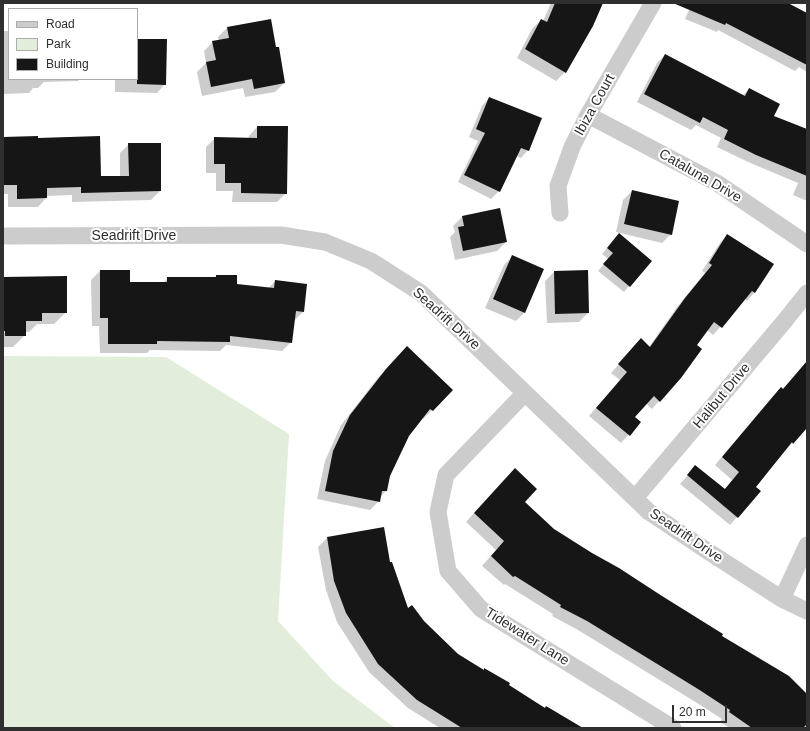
<!DOCTYPE html>
<style>
body{margin:0}
#map{position:relative;width:810px;height:731px;overflow:hidden;background:#fff;font-family:Arial,sans-serif}
canvas{display:block}
.frame{position:absolute;inset:0;border:4px solid #2f2f2f;pointer-events:none}
.legend{position:absolute;left:8px;top:8px;width:130px;height:72px;box-sizing:border-box;background:#fff;border:1px solid #acacac;margin:0;padding:5px 7px;list-style:none;font-size:12px;color:#2f2f2f}
.legend li{display:flex;align-items:center;gap:8px;height:20px}
.legend b{width:20px;border:1px solid #acacac}
.scale{position:absolute;left:672px;top:705px;width:55px;height:18px;box-sizing:border-box;border:2px solid #2f2f2f;border-top:0;padding-left:5px;font-size:12px;line-height:14px;white-space:nowrap;color:#2f2f2f;-webkit-text-stroke:3px #fff;paint-order:stroke}
</style>
<div id="map">
<canvas width="810" height="731"></canvas>
<div class="frame"></div>
<ul class="legend">
<li><b style="height:5px;background:#ccc"></b>Road</li>
<li><b style="height:11px;background:#e3eddc"></b>Park</li>
<li><b style="height:11px;background:#161616"></b>Building</li>
</ul>
<div class="scale">20 m</div>
</div>
<script>
const g = document.querySelector('canvas').getContext('2d');
g.lineJoin = 'round';
function fillPath(path, color) { g.fillStyle = color; g.fill(path, 'evenodd'); }
const toPath = rows => new Path2D(rows.map(r => 'M' + r).join(''));
function trace(path, color, width, dash) { g.strokeStyle = color; g.lineWidth = width; g.lineCap = dash ? 'butt' : 'round'; g.setLineDash(dash || []); g.stroke(path); }
function label(font, color, halo, rows, align = 'center') {
  g.font = font + ' Arial,sans-serif'; g.lineWidth = 4; g.setLineDash([]); g.textBaseline = 'middle'; g.strokeStyle = halo; g.fillStyle = color; for (const [text, x, y, turn = 0] of rows) {
    g.save(); g.translate(x, y); g.rotate((+turn || 0) * Math.PI / 180); g.textAlign = isNaN(turn) ? turn : align; if (halo) g.strokeText(text, 0, 0); g.fillText(text, 0, 0); g.restore();
  }
}
const green = toPath([
 [3,356,166,357,289,434,278,621,333,681,395,728,3,728]
]);
const shadow = toPath([
 [551,3,602,3,592,26,565,72,556,81,517,58,532,29,541,20,543,21],
 [692,3,779,3,807,14,807,72,799,67,795,71,718,30,717,32,685,19],
 [227,28,275,49,284,83,275,92,245,97,243,88,202,96,197,72,206,63,204,51,213,42,219,41,218,37],
 [3,31,9,31,9,79,80,79,78,81,44,82,38,88,33,88,29,93,3,94],
 [137,40,165,84,157,93,115,92,115,79,137,79],
 [665,55,742,96,749,89,773,116,807,130,807,201,793,195,798,183,748,162,717,147,721,138,696,125,691,130,637,102,657,63],
 [489,98,528,150,521,158,516,156,499,191,491,199,458,182,478,141,469,137,482,106],
 [257,127,286,193,277,202,232,202,233,191,216,191,216,173,206,173,206,147,215,138,248,139,249,136],
 [3,138,37,139,100,177,120,177,120,153,129,144,160,191,151,200,72,202,72,195,46,196,46,198,38,207,8,207,8,194,3,194],
 [632,191,671,234,662,243,616,232,623,200],
 [462,217,506,242,497,251,455,260,450,237,455,232,453,226],
 [728,235,773,264,754,293,747,301,745,299,713,335,707,330,659,401,652,409,646,403,634,418,640,422,621,443,589,416,620,380,611,373,633,348,649,347,677,307,705,273,702,271,720,243],
 [613,241,629,286,624,292,598,271,608,259,602,254],
 [513,256,525,312,516,321,485,308,504,265],
 [100,271,129,283,163,283,168,278,214,278,216,276,236,276,236,285,268,289,275,281,303,312,294,321,291,342,282,351,226,345,220,351,150,350,147,353,100,353,99,326,92,326,91,280],
 [587,271,588,313,579,322,547,323,545,281,554,272],
 [3,278,66,312,54,324,37,324,29,332,25,332,25,335,13,347,3,347],
 [398,356,452,390,423,419,422,418,408,435,389,476,386,491,380,497,379,501,370,510,317,499,325,461,341,425,377,379],
 [807,362,807,426,754,487,737,517,730,525,680,484,695,467,724,490,732,480,715,465,773,396,781,388,783,390],
 [506,478,523,502,554,530,721,636,807,695,807,728,730,728,720,722,722,719,689,698,578,630,552,616,553,614,505,584,504,585,482,566,496,550,466,522],
 [327,538,389,564,408,609,458,654,507,686,568,728,440,728,408,708,369,672,337,622,326,590,318,547]
]);
const building = toPath([
 [555,3,603,3,593,26,566,73,525,49,541,19,547,22],
 [673,3,788,3,807,13,807,65,726,23,725,25],
 [271,19,276,47,279,47,285,83,254,89,252,79,211,87,206,62,216,60,212,41,229,38,227,27],
 [137,39,167,39,166,85,137,84],
 [665,54,745,96,749,88,780,104,774,116,807,129,807,176,756,155,724,139,728,130,703,117,700,123,644,94],
 [489,97,542,118,529,151,521,148,500,192,464,175,485,133,476,129],
 [257,126,288,126,287,194,241,193,241,183,225,183,225,164,214,164,214,137,257,138],
 [38,136,38,138,100,136,101,176,129,176,128,143,161,143,161,191,81,193,81,187,47,188,47,198,17,199,17,185,3,185,3,137],
 [632,190,679,201,672,235,624,224],
 [500,208,507,242,463,251,458,227,464,226,462,216],
 [619,233,652,261,630,287,603,264,613,253,607,248],
 [727,234,774,264,755,293,752,291,722,328,714,322,697,345,702,349,681,378,660,402,654,396,635,417,641,422,630,436,596,408,627,372,618,364,641,338,650,347,685,298,712,265,709,263],
 [512,255,544,269,525,313,493,299],
 [100,270,130,270,130,282,167,282,167,277,216,277,216,275,237,275,237,284,274,288,275,280,307,284,304,312,296,311,292,343,230,336,230,342,157,341,157,344,108,344,108,318,100,318],
 [588,270,589,313,555,314,554,271],
 [67,276,67,313,42,313,42,321,26,321,26,336,5,336,5,331,3,331,3,277],
 [407,346,453,390,433,411,430,409,409,436,390,476,387,491,382,491,380,502,325,491,333,451,350,415,386,369],
 [807,361,807,428,793,444,792,442,756,487,761,491,738,518,687,475,695,465,725,489,739,472,722,457,781,387,783,389],
 [515,468,537,489,525,502,554,529,592,553,619,568,662,596,723,634,722,636,789,676,807,694,807,724,803,728,752,728,729,712,730,710,698,689,587,621,560,607,561,605,515,576,513,577,491,556,504,541,474,513],
 [384,527,390,562,392,562,408,608,412,605,424,621,458,654,484,670,484,668,510,683,509,685,545,708,546,706,583,728,462,728,417,700,378,664,346,613,334,581,327,537]
]);
const minor = toPath([
 [588,115,717,183,807,244],
 [560,213,558,186,572,147,588,115,653,3],
 [3,236,281,235,325,242,371,261,421,293,649,512,709,552,782,599,807,611],
 [525,393,446,475,438,512,448,571,481,609,673,728],
 [635,498,783,323,807,293],
 [782,599,807,545]
]);
const streetNames = [
 ["Ibiza Court",595,105,-61],
 ["Cataluna Drive",700,176,30],
 ["Seadrift Drive",134,236],
 ["Seadrift Drive",446,319,42],
 ["Halibut Drive",722,396,-50],
 ["Seadrift Drive",686,536,34],
 ["Tidewater Lane",527,637,32]
];
fillPath(green, '#e3eddc');
fillPath(shadow, '#0003');
fillPath(building, '#161616');
trace(minor, '#ccc', 17);
label('14px', '#2f2f2f', '#fff', streetNames);
</script>
